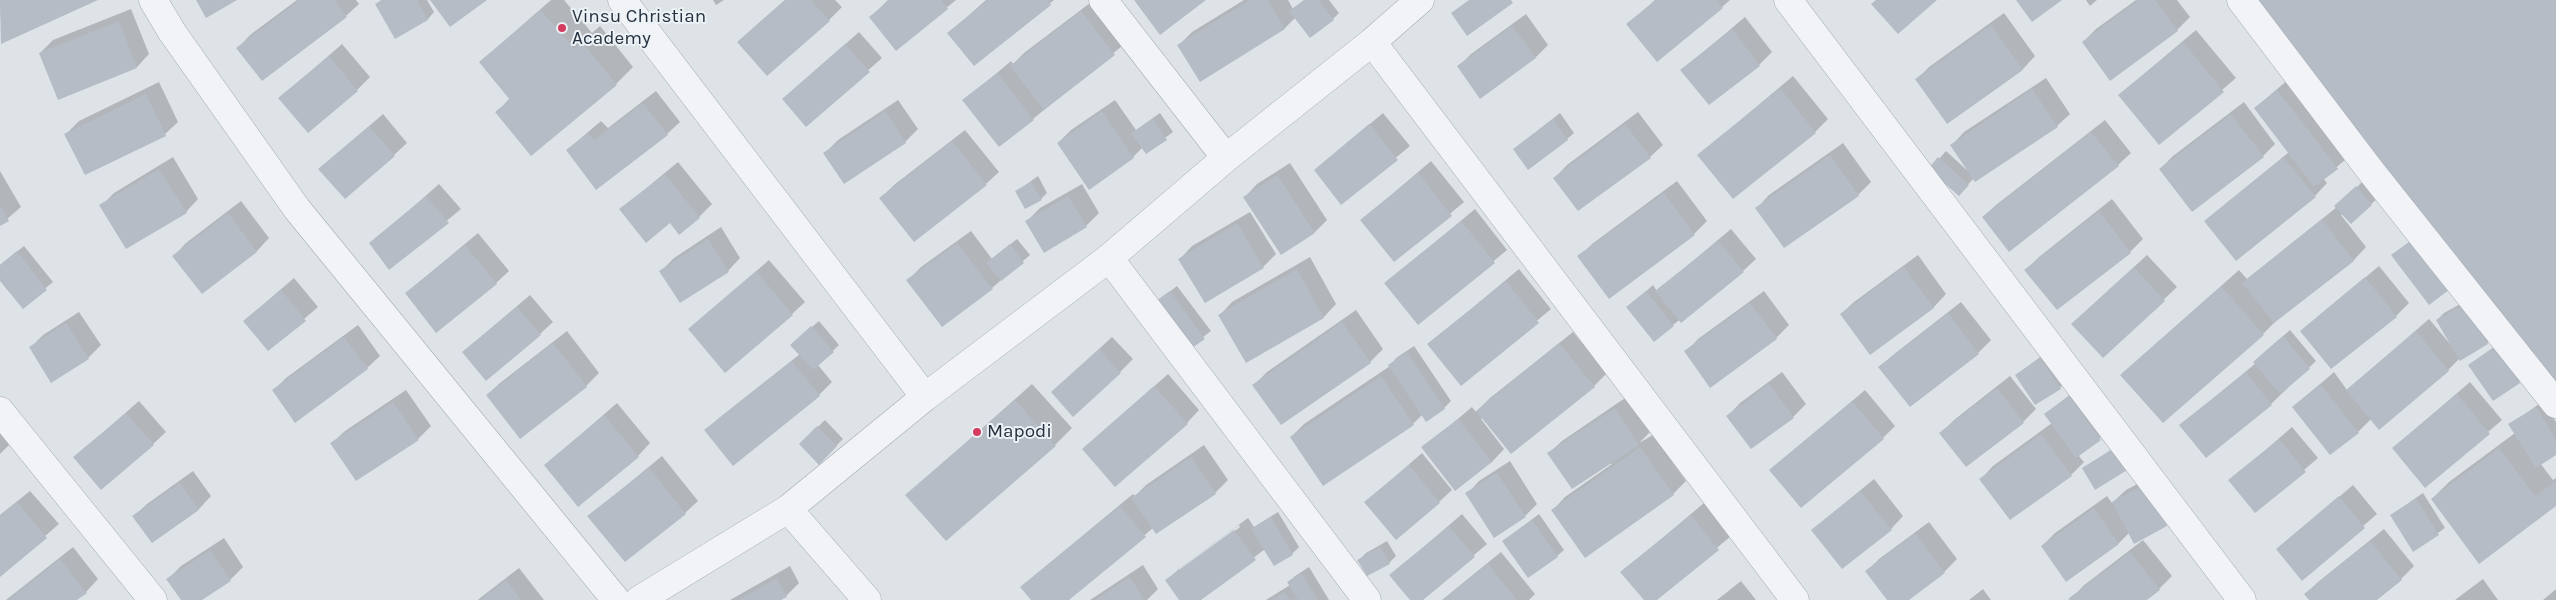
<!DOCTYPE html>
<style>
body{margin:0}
canvas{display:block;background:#dee3e8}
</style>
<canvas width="2556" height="600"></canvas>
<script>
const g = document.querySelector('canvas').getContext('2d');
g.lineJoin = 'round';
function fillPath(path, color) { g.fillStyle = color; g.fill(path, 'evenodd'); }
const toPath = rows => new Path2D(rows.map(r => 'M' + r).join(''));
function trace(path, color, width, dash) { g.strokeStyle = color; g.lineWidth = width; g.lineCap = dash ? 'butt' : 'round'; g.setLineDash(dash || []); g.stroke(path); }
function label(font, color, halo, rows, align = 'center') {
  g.font = font + ' Karla,sans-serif'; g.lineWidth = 4; g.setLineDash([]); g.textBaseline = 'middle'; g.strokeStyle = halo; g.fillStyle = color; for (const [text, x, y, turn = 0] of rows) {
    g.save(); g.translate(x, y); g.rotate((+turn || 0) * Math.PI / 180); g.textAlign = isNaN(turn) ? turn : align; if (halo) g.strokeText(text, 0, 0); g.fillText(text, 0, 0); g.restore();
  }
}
const shadow = toPath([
 [0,0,95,0,2,42],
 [297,0,356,0,359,4,346,16,238,48,250,35],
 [381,0,427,0,434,12,428,19,396,37,376,5],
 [551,0,564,0,592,33,600,26,633,67,616,84,497,112,510,98,480,62],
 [713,0,724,0,716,5],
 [785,0,835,0,842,7,829,20,752,29],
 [888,0,956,0,896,49,871,17],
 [986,0,1054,0,974,64,949,33],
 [1094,0,1127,42,1033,119,964,101,1011,61,1013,64,1024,53],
 [1244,0,1288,0,1293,9,1304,0,1329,0,1339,13,1333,19,1296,17,1285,28,1201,80,1179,45,1192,32],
 [1655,0,1730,0,1722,7,1628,24],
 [2086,0,2097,0,2090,6],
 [2136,0,2177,0,2190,17,2177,30,2083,42,2096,29],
 [131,9,149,54,137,67,58,98,40,53,53,40],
 [2004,13,2035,56,2023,69,1947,122,1916,80,1929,67],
 [1526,14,1548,45,1535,58,1458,67,1471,54],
 [1745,17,1772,52,1759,65,1709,104,1682,70],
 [2196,30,2236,78,2159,144,2119,95],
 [859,32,882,58,806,125,783,99],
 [342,44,370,77,357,90,280,98],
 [1793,76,1828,119,1815,132,1699,155],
 [2046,78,2070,114,2057,126,1974,178,1959,194,1930,169,1946,151,1970,173,1952,145,1964,132],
 [2290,78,2350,156,2323,178,2327,183,2315,196,2206,222,2289,152,2255,108],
 [159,82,178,122,165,134,66,134,79,121],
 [656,91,680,122,667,134,567,150,601,121,608,128],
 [898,100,918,129,905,142,825,153,838,140],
 [1115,100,1136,130,1160,113,1173,132,1146,152,1143,147,1133,157,1058,143,1071,130],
 [2244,102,2275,144,2263,156,2160,169,2173,156],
 [1638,112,1663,145,1650,157,1555,178,1567,165],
 [1383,113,1410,146,1341,203,1315,170],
 [1560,113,1574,133,1567,139,1514,149],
 [383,114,407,143,394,155,320,169],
 [2105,120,2131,153,2118,165,1983,217,1996,205],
 [965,130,999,172,986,184,881,198,894,185],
 [1843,143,1871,182,1858,195,1784,247,1757,208,1769,195],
 [173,157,198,199,186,212,101,206,114,193],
 [1431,161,1464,202,1394,261,1362,220],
 [678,162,712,204,699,217,680,233,670,222,621,209],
 [1290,163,1327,220,1315,232,1245,197,1257,184],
 [0,171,21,207,0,225],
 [1038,176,1047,193,1041,199,1017,191],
 [1677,181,1707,221,1694,234,1609,297,1579,257,1592,244],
 [2363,181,2378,198,2371,204,2341,215,2366,247,2354,260,2279,318,2263,334,2121,375,2239,270,2247,279,2337,207],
 [439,184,461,209,389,268,371,244],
 [1082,184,1099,213,1086,226,1027,221,1040,208],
 [2112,199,2143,239,2130,252,2057,308,2026,270,2039,257],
 [241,201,269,238,257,251,202,293,174,256,186,243],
 [1475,209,1507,250,1419,323,1386,283],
 [1250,212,1276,254,1263,267,1180,259,1192,246],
 [721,227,740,258,728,271,661,271,674,258],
 [1731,229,1756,259,1743,271,1673,325,1628,307,1653,285,1657,291],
 [971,231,992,259,1017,239,1030,255,992,288,908,280,921,267],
 [478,233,509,271,496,283,406,293],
 [24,246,53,282,23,307,0,279,0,265],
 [1918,255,1946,294,1934,307,1870,353,1841,314,1854,302],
 [2147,255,2177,287,2103,357,2085,312],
 [1310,257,1336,304,1324,317,1246,361,1220,315,1232,302],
 [769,260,805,302,792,314,690,329],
 [2379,266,2409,303,2396,316,2301,331],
 [1519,269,1551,309,1461,384,1429,344],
 [294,278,318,307,268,350,244,321],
 [1177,286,1211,331,1186,350,1152,305],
 [1764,291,1789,325,1776,338,1711,387,1686,352,1698,339],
 [530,295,553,322,540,334,463,352],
 [2471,298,2493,337,2487,343,2460,358,2448,370,2371,419,2358,432,2294,407,2334,372,2347,390,2429,319,2451,345,2437,320,2444,313],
 [1961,302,1991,340,1978,353,1880,367,1893,355],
 [1356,310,1383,349,1370,362,1254,385,1267,372],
 [79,312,101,345,88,358,30,348,43,335],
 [819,321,839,345,818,365,832,382,819,395,706,430,719,418,800,354,799,338],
 [358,325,380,356,367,368,273,391,286,378],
 [2290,330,2316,361,2271,404,2206,456,2181,425,2256,363,2254,362,2261,355],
 [567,331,599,373,586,386,520,437,487,395,500,383],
 [1573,332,1607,373,1594,386,1483,417,1481,419,1504,449,1492,462,1423,448,1472,407,1476,412,1490,398],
 [1112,337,1133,359,1120,372,1052,392],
 [2502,341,2526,376,2519,382,2470,365],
 [1414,346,1451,401,1444,408,1423,414,1413,424,1291,437,1304,424,1390,366,1396,358],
 [2047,352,2066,381,2060,388,2016,375],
 [1782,372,1806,404,1793,417,1728,416,1740,403],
 [1168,374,1199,410,1187,423,1084,449],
 [2010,376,2036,409,2023,422,1941,433,1954,420],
 [2470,382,2502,420,2425,486,2393,448],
 [1032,384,1072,428,1055,445,907,495],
 [406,390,431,426,418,439,332,443,345,431],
 [1865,390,1895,426,1883,438,1771,470],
 [2076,390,2107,432,2078,455,2084,462,2071,475,1981,479,1993,466,2052,423,2045,414],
 [1628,396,1651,431,1639,443,1653,435,1686,481,1673,494,1585,556,1553,510,1565,497,1612,464,1549,453,1562,441],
 [139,401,166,432,153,444,75,457],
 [2543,401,2556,422,2556,453,2540,463,2553,480,2556,478,2556,505,2432,499,2449,482,2515,433,2510,425],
 [617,403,650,443,638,456,546,465],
 [825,420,843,439,819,463,800,444],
 [0,427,10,444,0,454],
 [2292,427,2318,458,2256,511,2230,481],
 [2126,440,2096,488,2084,468],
 [1204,445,1228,480,1215,493,1153,528,1067,600,1032,600,1022,587,1035,575,1133,494,1135,496,1146,485],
 [1422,453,1452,490,1439,502,1366,502],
 [662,456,698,501,685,513,589,516],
 [1510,461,1537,504,1525,516,1467,494,1479,481],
 [193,471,211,496,199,509,152,542,134,516,147,504],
 [2158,473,2179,513,2166,525,2129,533,2119,543,2042,546,2055,533,2107,496,2112,503,2126,490],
 [1874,479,1903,516,1891,529,1812,530],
 [2353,485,2377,514,2302,579,2278,549],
 [30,491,59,524,0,575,0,515],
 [2423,493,2445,528,2414,550,2391,515],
 [1704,503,1731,536,1655,600,1646,600,1622,572],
 [1278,512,1299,547,1292,554,1274,564,1265,549,1199,600,1181,600,1167,580,1180,568,1248,518,1254,527],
 [1239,525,1240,527,1179,572,1179,569],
 [1462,514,1487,544,1421,600,1411,600,1391,575],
 [1539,514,1564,550,1557,556,1503,541],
 [1929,522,1957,559,1944,572,1907,600,1888,600,1867,571,1879,559],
 [2384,529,2414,566,2401,579,2375,600,2310,600,2306,594,2318,582],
 [224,538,243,567,230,580,199,600,182,600,168,579,181,566],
 [2143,540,2172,576,2159,589,2145,600,2071,600,2083,586],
 [1387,541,1396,556,1389,563,1359,560,1366,553],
 [73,547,98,579,86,592,75,600,6,600],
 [1501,552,1535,594,1529,600,1442,600],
 [1143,565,1158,589,1147,600,1090,600],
 [790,566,799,583,786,596,778,600,730,600],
 [1309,567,1329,600,1266,600,1290,585,1288,583,1295,576],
 [519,568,544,600,478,600,480,598],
 [2483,579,2498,600,2455,600],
 [1741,581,1756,600,1717,600],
 [1983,589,1991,600,1969,600],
 [2556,589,2556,600,2543,600]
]);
const building = toPath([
 [0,0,98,0,1,44],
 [196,0,237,0,206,18],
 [300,0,334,0,347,17,262,81,236,48],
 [382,0,417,0,428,20,395,39,375,4],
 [430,0,487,0,450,27],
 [785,0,811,0,830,21,767,76,737,42],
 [890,0,941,0,948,9,896,51,869,17],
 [988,0,1048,0,1051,5,974,66,947,33],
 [1134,0,1206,0,1160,35],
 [1250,0,1268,0,1285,29,1200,82,1177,45],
 [1304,0,1318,0,1334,20,1310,38,1289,11],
 [1469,0,1511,0,1513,3,1467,36,1451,13],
 [1656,0,1716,0,1723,8,1657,62,1626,24],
 [1876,0,1937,0,1898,34,1871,4],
 [2016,0,2062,0,2032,22],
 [2138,0,2155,0,2178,31,2110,81,2082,42],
 [2251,0,2556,0,2556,384],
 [541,10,574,49,582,42,617,85,531,156,495,112,510,100,479,62],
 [1081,11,1115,55,1044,110,1010,66],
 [119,21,137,68,58,100,39,53],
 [1991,25,2023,70,1947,124,1915,79],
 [1512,26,1536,58,1480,99,1457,66],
 [1732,29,1760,66,1709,105,1680,70],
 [2183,42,2224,92,2159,145,2118,95],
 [845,44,870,72,806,127,782,99],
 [329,56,358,91,308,133,278,98],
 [997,73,1034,120,999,147,962,100],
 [1780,88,1816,133,1733,199,1697,155],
 [2032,89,2058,127,1975,182,1950,145],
 [2277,90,2338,169,2314,187,2254,108],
 [146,94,166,136,85,175,64,134],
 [643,103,668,135,596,190,566,150,588,133,594,140],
 [885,111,906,143,844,184,823,153],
 [1102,111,1134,158,1089,190,1057,143],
 [2231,114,2264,157,2192,212,2159,169],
 [1153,119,1167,140,1146,154,1131,133],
 [1553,119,1568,140,1528,170,1513,149],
 [1369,124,1398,160,1341,205,1314,170],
 [1625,124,1651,158,1578,211,1553,178],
 [369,126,395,156,345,199,318,169],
 [2091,132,2119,166,2009,252,1982,217],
 [952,141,987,185,914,242,879,198],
 [1830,155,1859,196,1784,248,1755,208],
 [1938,157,1969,185,1959,196,1928,169],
 [2283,157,2316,197,2236,261,2204,221],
 [159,169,187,213,126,249,99,205],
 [1418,173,1452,216,1394,262,1360,220],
 [665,174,700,218,679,235,670,223,646,243,619,209],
 [1277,175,1315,233,1281,255,1243,197],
 [1031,182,1042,200,1025,209,1015,191],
 [2356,186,2372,205,2351,224,2334,206],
 [1664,193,1695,235,1609,299,1577,256],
 [426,196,449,223,389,270,369,243],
 [1068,196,1087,227,1044,253,1025,221],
 [0,205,9,221,0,226],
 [2099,211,2131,253,2057,310,2024,270],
 [228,213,257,252,202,294,172,256],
 [2322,219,2354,261,2274,323,2242,283],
 [1461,221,1495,263,1418,325,1384,283],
 [1237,223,1264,268,1205,303,1178,259],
 [2416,237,2453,287,2429,305,2391,255],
 [708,239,729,272,680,303,659,271],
 [1718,241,1744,272,1681,323,1655,291],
 [957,243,993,289,942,327,906,280],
 [1010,244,1024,263,1001,281,986,263],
 [465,245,497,284,436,333,405,293],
 [17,251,47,290,23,309,0,281,0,265],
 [1904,267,1934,308,1870,355,1840,314],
 [2134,267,2165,301,2103,358,2071,324],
 [1297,269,1324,318,1246,363,1218,315],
 [756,271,793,315,725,373,688,329],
 [2365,277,2397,317,2331,369,2300,331],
 [1506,281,1539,323,1461,386,1427,344],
 [2221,286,2264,335,2163,423,2120,375],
 [281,290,306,321,268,351,243,321],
 [1170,291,1205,339,1186,352,1150,305],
 [1646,291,1674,326,1654,342,1626,307],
 [1750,303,1777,339,1710,388,1684,351],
 [2464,304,2488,344,2460,361,2436,320],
 [517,307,541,335,486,381,462,352],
 [1948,313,1979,354,1910,407,1878,367],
 [1342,322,1371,363,1281,425,1252,385],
 [66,323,89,359,51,383,29,347],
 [811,326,834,352,813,370,790,345],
 [2416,331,2449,371,2379,430,2346,390],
 [2283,336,2310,369,2280,394,2253,362],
 [344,337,368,369,295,423,272,390],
 [553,343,587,387,520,439,486,395],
 [1559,343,1595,387,1511,454,1476,411],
 [2494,347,2520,383,2493,401,2468,365],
 [1099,349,1121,373,1073,417,1051,392],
 [1407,352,1445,409,1426,422,1388,365],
 [2040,358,2061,389,2035,405,2015,375],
 [792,361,820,396,733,466,704,430],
 [2246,372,2272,405,2206,458,2179,425],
 [1381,376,1414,425,1323,486,1290,437],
 [1769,384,1794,418,1751,449,1726,416],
 [2320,384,2359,433,2330,455,2292,407],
 [1154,386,1188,424,1115,487,1082,449],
 [1997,388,2024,423,1966,467,1939,433],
 [2457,394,2490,434,2425,488,2392,448],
 [2069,396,2101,440,2076,458,2044,414],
 [1015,400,1056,446,946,541,905,495],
 [1852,401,1884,439,1801,508,1769,470],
 [393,402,419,440,356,481,330,443],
 [2536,407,2556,439,2556,455,2536,468,2508,424],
 [1615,408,1639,445,1572,489,1547,453],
 [126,413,154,445,101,490,73,457],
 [604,415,639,457,578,507,544,465],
 [1458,419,1492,462,1455,491,1421,447],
 [817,426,837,446,819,465,799,444],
 [2041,434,2072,476,2010,520,1979,479],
 [2279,439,2306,472,2255,513,2228,480],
 [2119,445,2132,467,2095,490,2082,468],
 [1640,447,1674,495,1585,558,1551,510],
 [2499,448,2535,496,2556,481,2556,506,2479,564,2431,499],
 [1191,457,1216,494,1156,534,1131,498],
 [1409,465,1440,503,1396,540,1364,502],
 [649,468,686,514,625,562,587,516],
 [1497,473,1526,517,1494,538,1465,493],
 [180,483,199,510,152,543,132,516],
 [2145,484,2167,526,2134,544,2112,502],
 [1860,491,1892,530,1842,569,1811,530],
 [2339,496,2365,528,2302,581,2276,549],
 [2416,499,2439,535,2413,552,2390,515],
 [17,502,47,538,0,577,0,516],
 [1120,506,1146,537,1069,600,1031,600,1020,587],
 [2094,508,2119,544,2066,582,2041,546],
 [1691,515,1719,550,1657,600,1644,600,1620,572],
 [1271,517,1293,555,1274,566,1251,529],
 [1532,520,1558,557,1528,578,1502,541],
 [1449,526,1475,557,1423,600,1410,600,1389,575],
 [1234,530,1256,560,1201,600,1179,600,1165,580],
 [1915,533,1945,573,1909,600,1887,600,1865,571],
 [2370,541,2402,580,2377,600,2309,600,2304,594],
 [1380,547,1390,564,1367,576,1357,560],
 [210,550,231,581,202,600,181,600,166,579],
 [2130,552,2160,590,2147,600,2070,600,2068,599],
 [60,559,87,593,77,600,8,600],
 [1488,564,1517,600,1443,600],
 [1301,573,1318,600,1298,600,1287,582],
 [1130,577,1144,600,1095,600],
 [777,578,787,597,781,600,738,600],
 [506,580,521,600,480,600],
 [1284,592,1290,600,1272,600]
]);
const minor = toPath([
 [153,0,172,32,297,209,616,600],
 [622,0,925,397],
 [1103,0,1226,158],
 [1788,0,2242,600],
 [2241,0,2370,170,2556,404],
 [1372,42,1795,600],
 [1109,258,1367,600],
 [0,411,153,600],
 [639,600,788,509],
 [867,600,788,509,925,397,1109,258,1226,158,1372,42,1420,0]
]);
const markers = [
 [562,28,5,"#d43c60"],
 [977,432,5,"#d43c60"]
];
const poiNames = [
 ["Vinsu Christian",572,17],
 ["Academy",572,39],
 ["Mapodi",987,432]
];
fillPath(shadow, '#0003');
fillPath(building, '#b5bcc5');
trace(minor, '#a3aab2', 29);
trace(minor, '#f1f3f6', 28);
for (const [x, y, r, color] of markers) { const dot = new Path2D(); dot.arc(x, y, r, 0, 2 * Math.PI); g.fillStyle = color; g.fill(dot); trace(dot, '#edf2f6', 2); }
label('19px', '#263240', '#edf2f6', poiNames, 'left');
</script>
